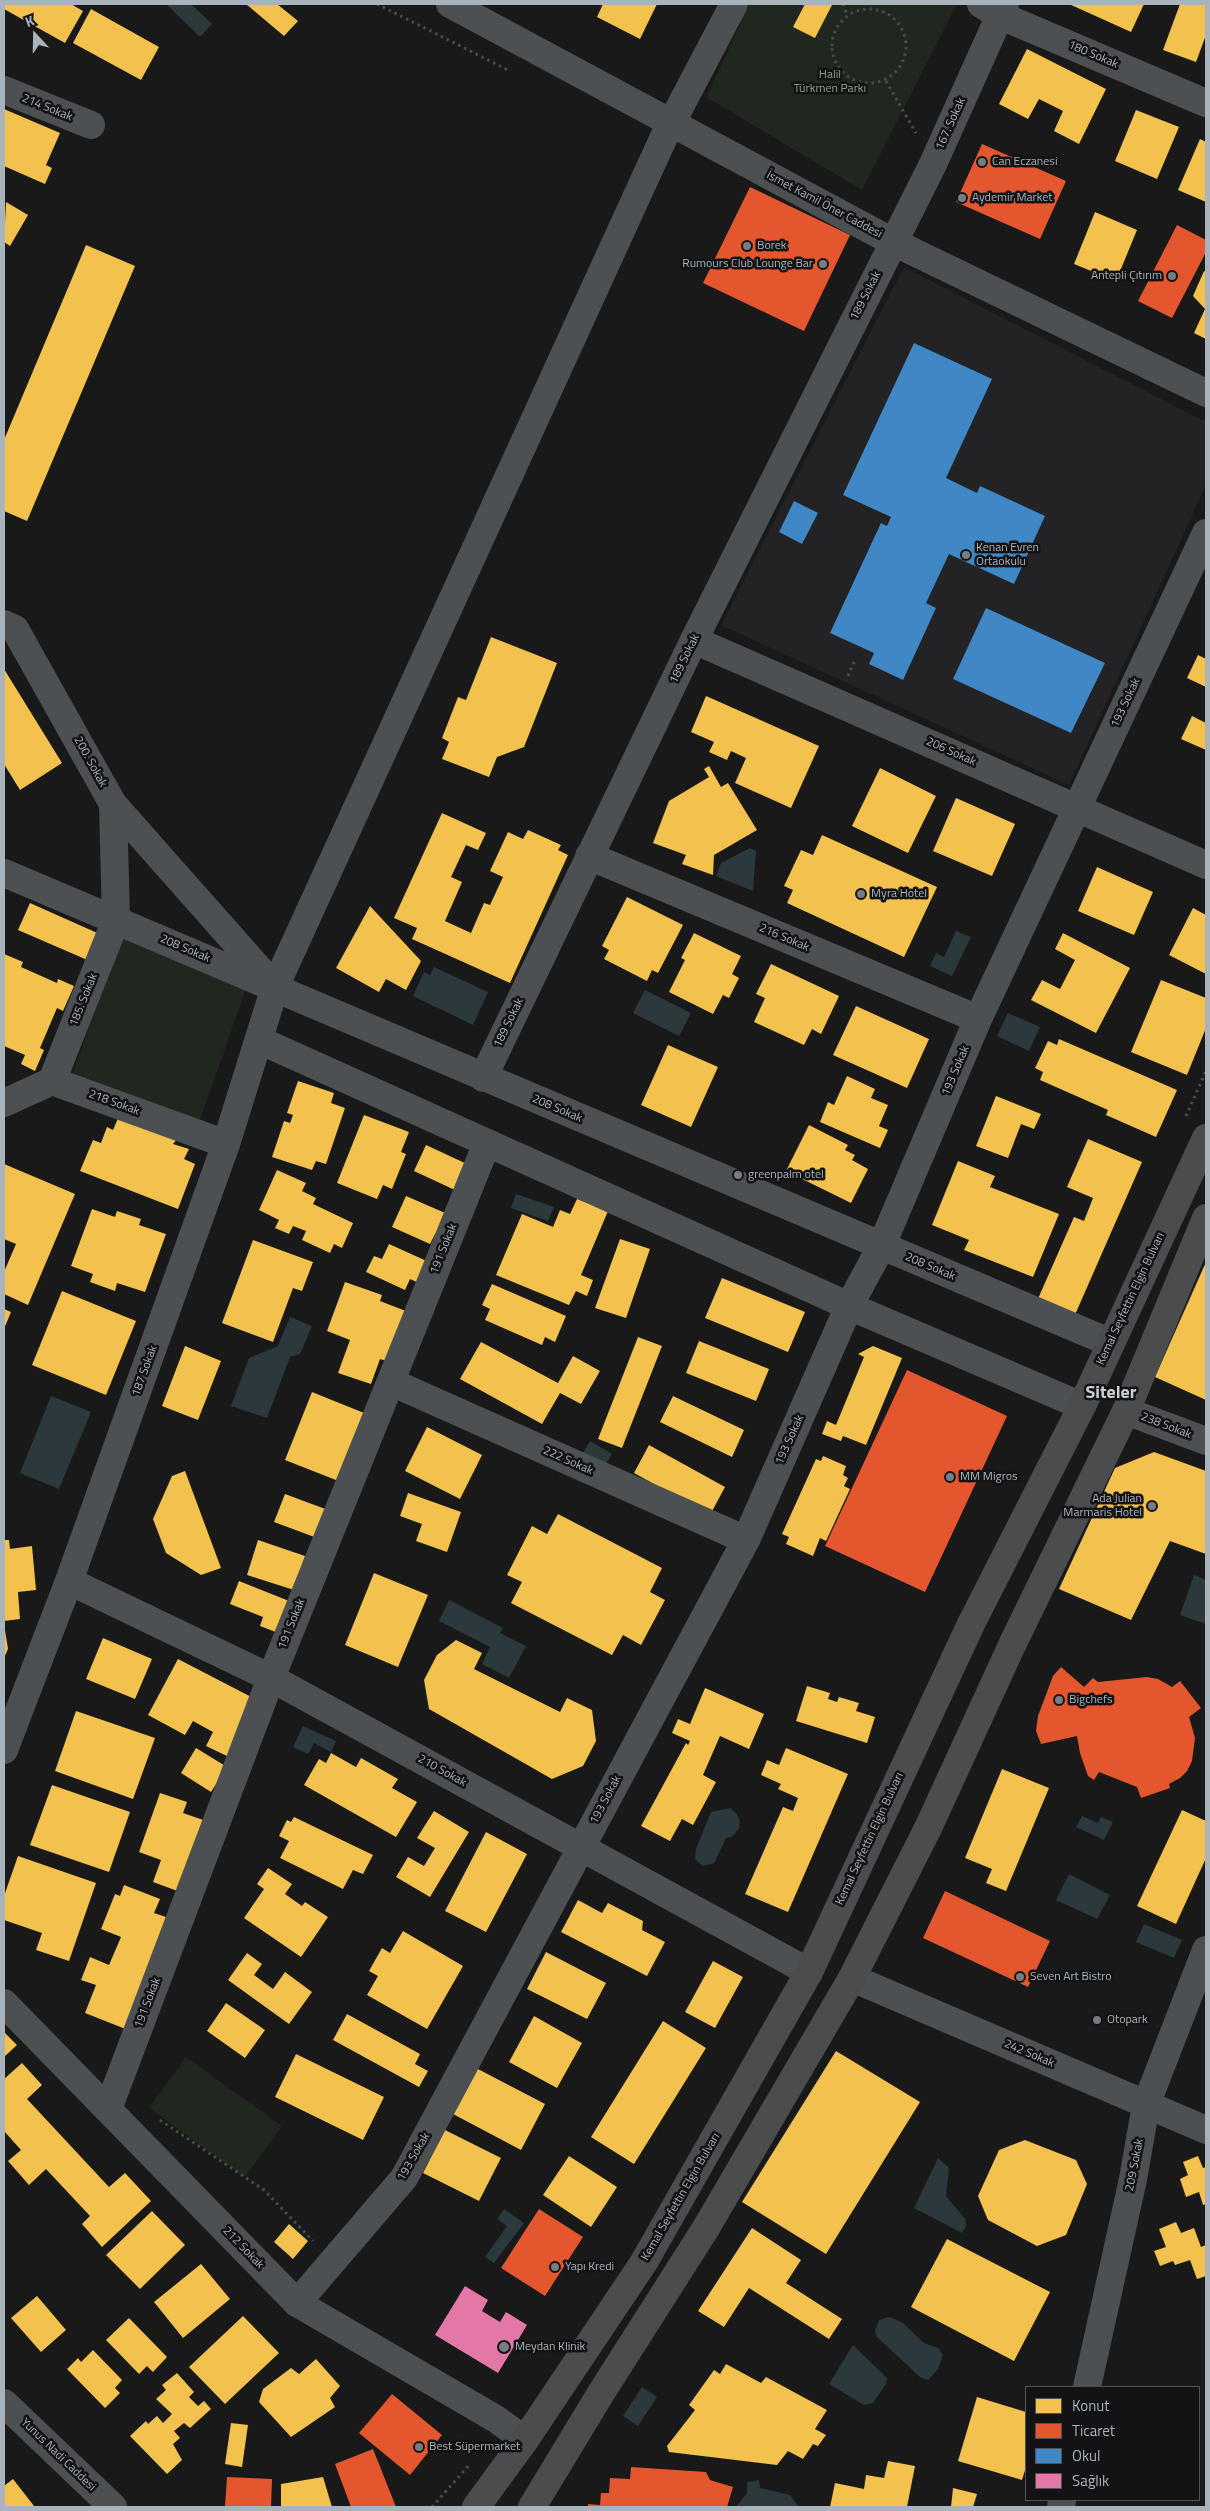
<!DOCTYPE html>
<meta charset="utf-8">
<style>
body{margin:0}
#map{position:relative;width:1210px;height:2511px;overflow:hidden;background:#191919;font-family:"Titillium Web",sans-serif}
canvas{display:block}
.frame{position:absolute;inset:0;border:5px solid #a9b3bb;pointer-events:none}
.legend{position:absolute;left:1025px;top:2386px;width:175px;height:115px;box-sizing:border-box;background:#131315;border:1px solid #4f5357;margin:0;padding:6px 9px;list-style:none;font-size:15px;color:#a9b3bb}
.legend li{display:flex;align-items:center;gap:10px;height:25px}
.legend b{width:25px;border:1px solid #4f5357}
.north{position:absolute;left:10px;top:10px;width:50px;height:50px;-webkit-text-stroke:4px #131315;paint-order:stroke;rotate:339deg;font-size:14px;font-weight:700;line-height:20px;text-align:center;color:#a9b3bb}
.north::after{content:'';display:block;margin:auto;width:18px;height:22px;background:#a9b3bb;clip-path:polygon(50% 0,100% 100%,50% 72%,0 100%)}
</style>
<div id="map">
<canvas width="1210" height="2511"></canvas>
<div class="frame"></div>
<ul class="legend">
<li><b style="height:14px;background:#f2c14e"></b>Konut</li>
<li><b style="height:14px;background:#e4572e"></b>Ticaret</li>
<li><b style="height:14px;background:#3f88c5"></b>Okul</li>
<li><b style="height:14px;background:#e377a8"></b>Sağlık</li>
</ul>
<div class="north">K</div>
</div>
<script>
const g = document.querySelector('canvas').getContext('2d');
g.lineJoin = 'round';
function fillPath(path, color) { g.fillStyle = color; g.fill(path, 'evenodd'); }
const toPath = rows => new Path2D(rows.map(r => 'M' + r).join(''));
function trace(path, color, width, dash) { g.strokeStyle = color; g.lineWidth = width; g.lineCap = dash ? 'butt' : 'round'; g.setLineDash(dash || []); g.stroke(path); }
function label(font, color, halo, rows, align = 'center') {
  g.font = font + ' "Titillium Web",sans-serif'; g.lineWidth = 5; g.setLineDash([]); g.textBaseline = 'middle'; g.strokeStyle = halo; g.fillStyle = color; for (const [text, x, y, turn = 0] of rows) {
    g.save(); g.translate(x, y); g.rotate((+turn || 0) * Math.PI / 180); g.textAlign = isNaN(turn) ? turn : align; if (halo) g.strokeText(text, 0, 0); g.fillText(text, 0, 0); g.restore();
  }
}
const built = toPath([
 [904,267,1206,422,1206,485,1069,785,721,625]
]);
const green = toPath([
 [750,4,957,4,862,190,706,97],
 [121,936,249,980,200,1120,72,1076],
 [186,2057,282,2126,245,2177,149,2108]
]);
const water = toPath([
 [169,4,191,4,212,24,200,37,168,6],
 [750,848,756,851,753,891,716,876,721,863],
 [956,931,971,937,952,976,930,966,936,953,944,957],
 [434,967,488,992,473,1025,413,996,424,972,430,975],
 [645,990,691,1013,679,1036,633,1013],
 [1008,1013,1040,1027,1029,1051,997,1036],
 [516,1194,554,1207,548,1221,511,1208],
 [290,1317,312,1326,300,1354,290,1357,267,1418,231,1406,249,1358,278,1346],
 [51,1396,91,1412,59,1489,20,1473],
 [590,1441,612,1454,603,1469,581,1456],
 [1194,1575,1206,1580,1206,1624,1180,1615],
 [449,1600,503,1628,500,1633,526,1646,509,1678,482,1664,490,1647,439,1621],
 [303,1726,336,1741,331,1752,314,1743,308,1754,293,1747],
 [730,1808,736,1813,740,1821,739,1828,732,1837,726,1838,714,1863,703,1866,695,1859,696,1849,711,1812],
 [1082,1816,1098,1823,1101,1817,1113,1822,1104,1840,1076,1827],
 [1069,1874,1110,1895,1097,1919,1056,1900],
 [1144,1924,1182,1940,1174,1958,1136,1942],
 [938,2158,949,2168,946,2196,965,2219,966,2226,962,2233,914,2208],
 [504,2209,524,2223,494,2263,485,2257,507,2226,497,2219],
 [890,2317,903,2323,924,2343,938,2348,943,2355,938,2369,928,2380,920,2377,877,2337,875,2331,879,2320],
 [853,2345,887,2378,886,2384,873,2403,864,2405,829,2384],
 [642,2387,657,2397,638,2426,623,2416],
 [759,2480,760,2488,790,2495,799,2507,736,2507,747,2493,747,2482]
]);
const homes = toPath([
 [4,4,71,4,83,11,65,43,4,9],
 [246,4,277,4,298,21,284,36],
 [603,4,657,4,640,39,597,17],
 [805,4,832,5,815,38,793,27],
 [1069,4,1144,4,1131,32],
 [1180,4,1206,4,1206,35,1196,62,1163,50],
 [91,9,159,47,141,80,73,43],
 [1027,49,1106,89,1079,144,1054,131,1063,111,1039,99,1028,119,999,104],
 [4,109,60,133,46,165,52,168,45,184,4,166],
 [1136,110,1179,127,1157,179,1115,161],
 [1200,139,1206,142,1206,202,1178,190],
 [6,202,28,215,10,246,4,242],
 [1095,212,1137,230,1116,281,1074,264],
 [86,245,135,266,27,521,4,511,4,440],
 [1204,271,1206,272,1206,339,1194,333,1205,309,1193,296],
 [491,637,557,663,524,747,497,757,489,777,442,759,449,742,442,738,458,697,466,700],
 [1198,655,1206,659,1206,687,1187,678],
 [4,669,62,763,20,790,4,764],
 [706,696,819,746,791,808,735,783,746,758,731,751,727,760,709,752,714,742,691,732],
 [1192,716,1206,723,1206,750,1181,739],
 [709,766,721,787,728,783,757,830,714,855,713,875,682,864,686,855,653,843,669,801,709,777,704,769],
 [880,768,936,796,908,853,852,826],
 [956,798,1015,824,992,876,933,851],
 [442,813,486,833,478,850,466,845,451,877,462,882,445,921,471,933,484,903,490,905,503,877,490,871,508,832,523,839,528,830,561,845,558,850,568,855,510,983,412,939,417,928,394,918],
 [822,835,937,887,904,957,787,903,793,890,784,886,801,850,813,855],
 [1097,867,1153,892,1134,935,1078,911],
 [627,897,683,925,658,973,652,970,647,981,604,959,609,950,602,946],
 [30,903,104,936,92,962,18,930],
 [370,906,421,961,406,990,386,979,379,992,336,968],
 [1193,908,1206,915,1206,974,1169,955],
 [694,933,741,956,732,974,739,978,729,998,723,995,713,1014,669,992,685,960,681,958],
 [1063,933,1130,968,1096,1033,1031,1000,1042,980,1060,989,1075,960,1055,949],
 [4,954,23,962,21,967,57,983,58,979,74,986,63,1011,57,1008,40,1048,44,1050,35,1071,21,1064,25,1055,4,1046],
 [771,964,839,996,821,1034,812,1029,804,1045,754,1022,765,998,756,994],
 [1161,980,1206,998,1206,1028,1187,1075,1131,1052],
 [856,1006,929,1039,907,1088,833,1055],
 [1059,1039,1177,1090,1156,1137,1106,1115,1108,1110,1040,1080,1043,1072,1035,1068,1048,1041,1057,1045],
 [668,1045,718,1067,691,1127,641,1105],
 [847,1076,875,1089,871,1098,888,1105,879,1126,888,1130,880,1148,820,1122,828,1102,834,1105],
 [298,1081,334,1093,331,1103,345,1108,326,1164,316,1161,312,1170,272,1157,284,1121,290,1123,293,1115,287,1113],
 [996,1096,1041,1114,1034,1129,1021,1124,1008,1158,976,1146],
 [364,1115,409,1132,401,1152,406,1154,392,1189,383,1185,377,1199,337,1183],
 [119,1116,177,1139,173,1144,189,1149,184,1159,195,1164,178,1209,80,1171,93,1140,101,1143,107,1127,113,1130],
 [809,1125,848,1145,845,1150,855,1155,852,1160,868,1169,851,1203,786,1171],
 [1088,1139,1142,1162,1074,1317,1037,1301,1074,1217,1084,1221,1093,1198,1067,1187],
 [426,1145,469,1165,457,1191,414,1171],
 [958,1161,995,1176,990,1187,1059,1214,1033,1277,964,1250,969,1240,932,1225],
 [4,1164,75,1194,28,1305,4,1294,4,1272,16,1244,4,1239],
 [277,1170,306,1183,302,1191,316,1198,313,1204,353,1223,342,1248,334,1244,330,1253,302,1240,306,1231,293,1226,289,1234,275,1228,279,1220,259,1210],
 [406,1196,452,1216,443,1238,435,1234,430,1244,392,1227],
 [577,1199,608,1211,581,1275,593,1280,587,1296,576,1291,569,1305,496,1275,522,1214,553,1227,560,1210,570,1214],
 [92,1209,115,1217,117,1211,141,1219,139,1225,166,1234,145,1292,117,1283,115,1291,90,1282,93,1274,71,1266],
 [620,1239,650,1249,626,1318,595,1308],
 [253,1240,313,1262,302,1291,293,1288,273,1342,222,1323],
 [389,1244,431,1263,421,1284,410,1279,405,1290,366,1272,374,1256,382,1259],
 [1206,1262,1206,1400,1155,1377],
 [722,1278,805,1312,788,1352,705,1318],
 [345,1282,382,1295,380,1301,411,1313,393,1363,380,1359,371,1384,338,1373,350,1340,327,1331],
 [492,1284,566,1316,555,1342,545,1337,542,1345,485,1320,490,1309,482,1305],
 [62,1291,136,1321,106,1395,32,1365],
 [4,1309,11,1312,4,1329],
 [638,1337,662,1346,622,1448,598,1439],
 [699,1341,769,1369,756,1401,686,1373],
 [481,1342,558,1383,573,1356,600,1371,581,1404,560,1393,542,1424,460,1379],
 [185,1346,221,1361,198,1420,162,1406],
 [873,1346,902,1358,866,1445,843,1436,841,1441,822,1434,827,1421,836,1425,864,1357,858,1354],
 [312,1392,369,1415,341,1482,285,1460],
 [673,1396,744,1430,732,1457,660,1422],
 [427,1427,482,1455,460,1499,405,1471],
 [649,1445,725,1487,710,1515,634,1473],
 [1154,1452,1206,1471,1206,1554,1170,1541,1131,1620,1059,1589,1115,1468],
 [823,1456,846,1466,843,1475,848,1478,844,1486,850,1489,826,1541,820,1538,813,1556,786,1544,789,1537,782,1534,816,1459,821,1461],
 [185,1471,221,1568,201,1575,166,1553,153,1519,172,1476],
 [408,1493,461,1512,447,1552,416,1541,422,1524,400,1516],
 [285,1494,328,1510,317,1538,274,1522],
 [558,1514,662,1568,650,1592,665,1600,641,1645,623,1635,612,1655,511,1603,522,1582,507,1575,532,1526,547,1534],
 [4,1540,9,1540,10,1549,32,1546,36,1590,18,1592,20,1619,4,1621],
 [258,1540,305,1556,294,1590,247,1575],
 [374,1573,428,1595,398,1667,345,1645],
 [239,1581,294,1603,281,1634,260,1626,263,1617,230,1604],
 [4,1624,8,1649,4,1658],
 [103,1638,152,1659,135,1699,86,1679],
 [456,1640,482,1653,474,1669,560,1712,567,1698,592,1710,596,1741,583,1766,552,1779,429,1709,424,1680,437,1655],
 [178,1659,259,1701,229,1757,206,1746,213,1732,193,1721,185,1735,148,1715],
 [807,1686,830,1693,828,1699,837,1702,839,1697,859,1703,856,1711,875,1717,867,1743,796,1721],
 [705,1688,764,1714,749,1749,720,1736,703,1775,716,1782,693,1825,682,1819,670,1841,641,1826,686,1743,688,1745,690,1741,672,1733,678,1719,690,1724],
 [76,1711,155,1738,133,1799,55,1771],
 [196,1748,227,1767,211,1792,181,1773],
 [786,1748,848,1774,788,1912,745,1894,783,1807,793,1811,798,1798,778,1789,781,1784,761,1775,767,1760,779,1765],
 [331,1753,356,1767,361,1758,398,1779,392,1788,417,1802,396,1837,304,1785,319,1759,326,1763],
 [1002,1769,1049,1788,1006,1891,986,1883,992,1869,965,1858],
 [52,1785,130,1812,109,1872,30,1845],
 [160,1793,187,1802,183,1813,209,1822,183,1893,153,1882,161,1860,139,1852],
 [1182,1810,1206,1821,1206,1858,1176,1924,1137,1906],
 [434,1811,469,1832,430,1897,396,1877,408,1857,424,1866,435,1848,417,1838],
 [294,1817,373,1855,363,1874,353,1870,343,1889,280,1858,289,1841,279,1836,287,1820,291,1822],
 [486,1832,527,1854,486,1932,445,1911],
 [18,1856,96,1883,69,1961,36,1950,42,1933,4,1920,4,1896],
 [268,1868,292,1884,285,1894,302,1906,305,1902,328,1917,301,1957,244,1918,264,1889,257,1884],
 [124,1885,160,1899,154,1913,172,1919,128,2030,85,2013,96,1985,81,1980,90,1957,109,1965,121,1937,101,1929,115,1894,120,1896],
 [578,1900,602,1913,608,1903,643,1921,642,1930,665,1942,647,1976,561,1932],
 [403,1931,463,1966,427,2029,367,1995,378,1976,369,1971,382,1948,390,1953],
 [546,1952,606,1983,587,2019,527,1989],
 [247,1953,262,1964,254,1975,273,1989,285,1972,312,1992,289,2024,228,1980],
 [713,1961,743,1977,715,2028,685,2012],
 [226,2003,265,2030,245,2058,207,2031],
 [347,2014,420,2054,415,2064,428,2071,419,2087,333,2040],
 [534,2016,582,2043,557,2088,509,2062],
 [663,2021,706,2048,634,2164,591,2137],
 [4,2032,17,2045,4,2057],
 [836,2051,920,2102,826,2254,742,2202],
 [296,2054,384,2097,363,2140,275,2097],
 [22,2063,42,2085,27,2099,109,2187,125,2173,151,2201,102,2247,82,2224,90,2216,46,2169,29,2185,8,2161,21,2150,4,2131,4,2079],
 [476,2068,545,2104,521,2150,453,2114],
 [445,2130,501,2158,479,2201,423,2173],
 [1025,2140,1076,2160,1087,2184,1066,2235,1037,2246,988,2220,978,2196,999,2150],
 [569,2156,617,2187,591,2227,543,2195],
 [1198,2156,1203,2168,1206,2167,1206,2204,1203,2205,1199,2192,1186,2197,1180,2179,1188,2175,1183,2162],
 [152,2211,185,2245,140,2289,106,2255],
 [1176,2222,1181,2233,1194,2228,1201,2247,1206,2245,1206,2276,1197,2279,1190,2260,1175,2265,1173,2261,1160,2266,1154,2251,1166,2247,1159,2229],
 [289,2224,308,2241,293,2259,274,2242],
 [752,2228,801,2260,786,2283,842,2319,829,2339,749,2288,724,2327,698,2311],
 [947,2239,1050,2292,1014,2361,911,2307],
 [201,2264,230,2299,183,2338,154,2302],
 [37,2296,66,2330,41,2352,11,2318],
 [243,2316,279,2353,225,2404,189,2367],
 [129,2318,167,2357,153,2372,147,2366,139,2374,106,2340],
 [93,2350,122,2380,115,2388,120,2393,105,2408,67,2369,78,2358,81,2362],
 [316,2359,340,2386,330,2398,335,2407,291,2437,259,2402,263,2389,291,2368,299,2374],
 [726,2364,761,2383,766,2377,827,2410,815,2429,826,2435,818,2446,813,2444,803,2459,788,2451,777,2465,669,2452,667,2446,695,2410,689,2405,714,2370,720,2374],
 [177,2373,194,2392,189,2397,198,2406,204,2401,211,2409,190,2428,184,2423,174,2431,180,2438,173,2444,182,2460,167,2474,130,2436,146,2421,148,2424,157,2416,163,2423,172,2414,156,2399,166,2390,162,2385],
 [977,2397,1026,2412,1026,2467,1022,2480,958,2461],
 [231,2423,248,2425,242,2467,225,2464],
 [888,2461,915,2466,907,2507,830,2507,835,2483,864,2489,866,2475,884,2478],
 [323,2477,332,2507,281,2507,281,2484],
 [13,2479,34,2506,32,2507,4,2507,4,2486],
 [953,2488,977,2494,973,2507,951,2507]
]);
const shops = toPath([
 [982,144,1066,181,1040,239,956,202],
 [750,187,850,235,804,331,703,283],
 [1177,225,1206,240,1206,252,1172,318,1138,301],
 [907,1370,1007,1416,925,1592,825,1546],
 [1061,1667,1084,1687,1093,1678,1098,1682,1147,1677,1158,1679,1172,1687,1180,1681,1201,1708,1189,1717,1195,1738,1192,1761,1187,1771,1180,1778,1169,1784,1170,1788,1141,1798,1137,1787,1099,1772,1094,1780,1088,1776,1080,1753,1077,1736,1041,1744,1036,1731,1038,1716,1053,1676],
 [945,1891,1050,1941,1028,1987,923,1938],
 [539,2209,583,2237,545,2296,501,2268],
 [392,2394,442,2435,410,2475,359,2433],
 [373,2449,396,2507,351,2507,335,2464],
 [631,2467,706,2472,710,2480,733,2487,727,2507,588,2507,588,2504,600,2505,601,2493,609,2493,610,2478,630,2479],
 [227,2477,272,2479,271,2507,225,2507]
]);
const schools = toPath([
 [914,343,992,379,946,478,977,493,980,486,1045,516,1014,584,949,554,926,603,936,608,903,680,869,664,874,653,830,633,881,523,887,526,891,517,843,495],
 [794,501,818,513,802,544,779,532],
 [986,608,1105,663,1071,733,953,679]
]);
const health = toPath([
 [465,2286,488,2300,482,2311,500,2322,506,2312,527,2325,498,2373,435,2335]
]);
const path = toPath([
 [377,4,508,70],
 [843,4,847,15],
 '832 46a37 37 0 1 1 74 0a37 37 0 1 1-74 0Z',
 [886,81,916,133],
 [848,676,855,660],
 [1186,1116,1206,1071],
 [160,2120,264,2190,313,2241],
 [432,2507,470,2464]
]);
const minor = toPath([
 [450,4,893,242,1206,393],
 [981,4,999,15,1206,103],
 [4,90,91,125],
 [4,624,15,629,113,804,116,920,52,1081],
 [694,640,1206,865],
 [113,804,275,987,663,139,734,4],
 [589,856,978,1019],
 [4,873,1111,1343],
 [259,1040,849,1306,1082,1406],
 [483,1078,694,640,933,164,1005,4],
 [4,1103,52,1081,226,1144],
 [391,1382,746,1540],
 [1126,1411,1206,1441],
 [69,1581,271,1678,809,1972],
 [4,1750,69,1581,226,1144,275,987],
 [852,1978,1206,2130],
 [4,2003,297,2303,496,2419,525,2440],
 [108,2109,271,1678,487,1143],
 [297,2303,404,2178,746,1540,849,1306,881,1247,978,1019,1206,533],
 [1087,2387,1133,2179,1146,2105,1206,1950],
 [4,2403,113,2507],
 [1061,2507,1062,2500]
]);
const major = toPath([
 [476,2507,525,2440,644,2262,809,1972,971,1624,1082,1406,1206,1138],
 [532,2507,601,2393,706,2228,852,1978,929,1826,1012,1645,1126,1411,1206,1218]
]);
const markers = [
 [982,162,5,"#777d82"],
 [962,198,5,"#777d82"],
 [747,246,5,"#777d82"],
 [823,264,5,"#777d82"],
 [1172,276,5,"#777d82"],
 [966,555,5,"#777d82"],
 [861,894,5,"#777d82"],
 [738,1175,5,"#777d82"],
 [950,1477,5,"#777d82"],
 [1152,1506,5,"#777d82"],
 [1059,1700,5,"#777d82"],
 [1020,1977,5,"#777d82"],
 [1097,2020,5,"#777d82"],
 [555,2267,5,"#777d82"],
 [504,2347,6,"#777d82"],
 [419,2447,5,"#777d82"]
];
const streetNames = [
 ["180 Sokak",1093,55,23],
 ["214 Sokak",47,108,22],
 ["167. Sokak",951,124,-66],
 ["İsmet Kamil Öner Caddesi",824,205,28],
 ["189 Sokak",866,296,-63],
 ["189 Sokak",685,659,-64],
 ["193 Sokak",1126,703,-65],
 ["206 Sokak",951,752,24],
 ["200. Sokak",90,762,61],
 ["216 Sokak",784,938,23],
 ["208 Sokak",185,949,23],
 ["185. Sokak",84,1000,-68],
 ["189 Sokak",509,1023,-64],
 ["193 Sokak",956,1071,-67],
 ["218 Sokak",114,1103,20],
 ["208 Sokak",557,1109,23],
 ["191 Sokak",444,1249,-68],
 ["208 Sokak",930,1267,23],
 ["Kemal Seyfettin Elgin Bulvarı",1131,1299,-65],
 ["187 Sokak",145,1371,-70],
 ["238 Sokak",1166,1426,21],
 ["193 Sokak",790,1440,-66],
 ["222 Sokak",568,1461,24],
 ["191 Sokak",292,1624,-68],
 ["210 Sokak",442,1771,29],
 ["193 Sokak",606,1800,-62],
 ["Kemal Seyfettin Elgin Bulvarı",870,1839,-65],
 ["191 Sokak",148,2003,-69],
 ["242 Sokak",1029,2054,23],
 ["193 Sokak",414,2157,-60],
 ["209 Sokak",1135,2165,-79],
 ["Kemal Seyfettin Elgin Bulvarı",681,2197,-60],
 ["212 Sokak",243,2248,46],
 ["Yunus Nadi Caddesi",58,2455,44]
];
const parkNames = [
 ["Halil",830,75],
 ["Türkmen Parkı",830,89]
];
const poiNames = [
 ["Can Eczanesi",992,162],
 ["Aydemir Market",972,198],
 ["Borek",757,246],
 ["Rumours Club Lounge Bar",813,264,"right"],
 ["Antepli Çıtırım",1162,276,"right"],
 ["Kenan Evren",976,548],
 ["Ortaokulu",976,562],
 ["Myra Hotel",871,894],
 ["greenpalm otel",748,1175],
 ["MM Migros",960,1477],
 ["Ada Julian",1142,1499,"right"],
 ["Marmaris Hotel",1142,1513,"right"],
 ["Bigchefs",1069,1700],
 ["Seven Art Bistro",1030,1977],
 ["Otopark",1107,2020],
 ["Yapı Kredi",565,2267],
 ["Meydan Klinik",515,2347],
 ["Best Süpermarket",429,2447]
];
const districtNames = [
 ["Siteler",1111,1394]
];
fillPath(built, '#232326');
fillPath(green, '#1f271e');
fillPath(water, '#2b393c');
fillPath(homes, '#f2c14e');
fillPath(shops, '#e4572e');
fillPath(schools, '#3f88c5');
fillPath(health, '#e377a8');
trace(path, '#494b4d', 3, [2.5, 4]);
trace(minor, '#4d5052', 28);
trace(major, '#4a4c4e', 28);
for (const [x, y, r, color] of markers) { const dot = new Path2D(); dot.arc(x, y, r, 0, 2 * Math.PI); g.fillStyle = color; g.fill(dot); trace(dot, '#131315', 2); }
label('12px', '#a9b3bb', '#131315', streetNames);
label('12px', '#86a77f', '#131315', parkNames);
label('12px', '#a9b3bb', '#131315', poiNames, 'left');
label('bold 18px', '#cbd1d7', '#131315', districtNames);
</script>
